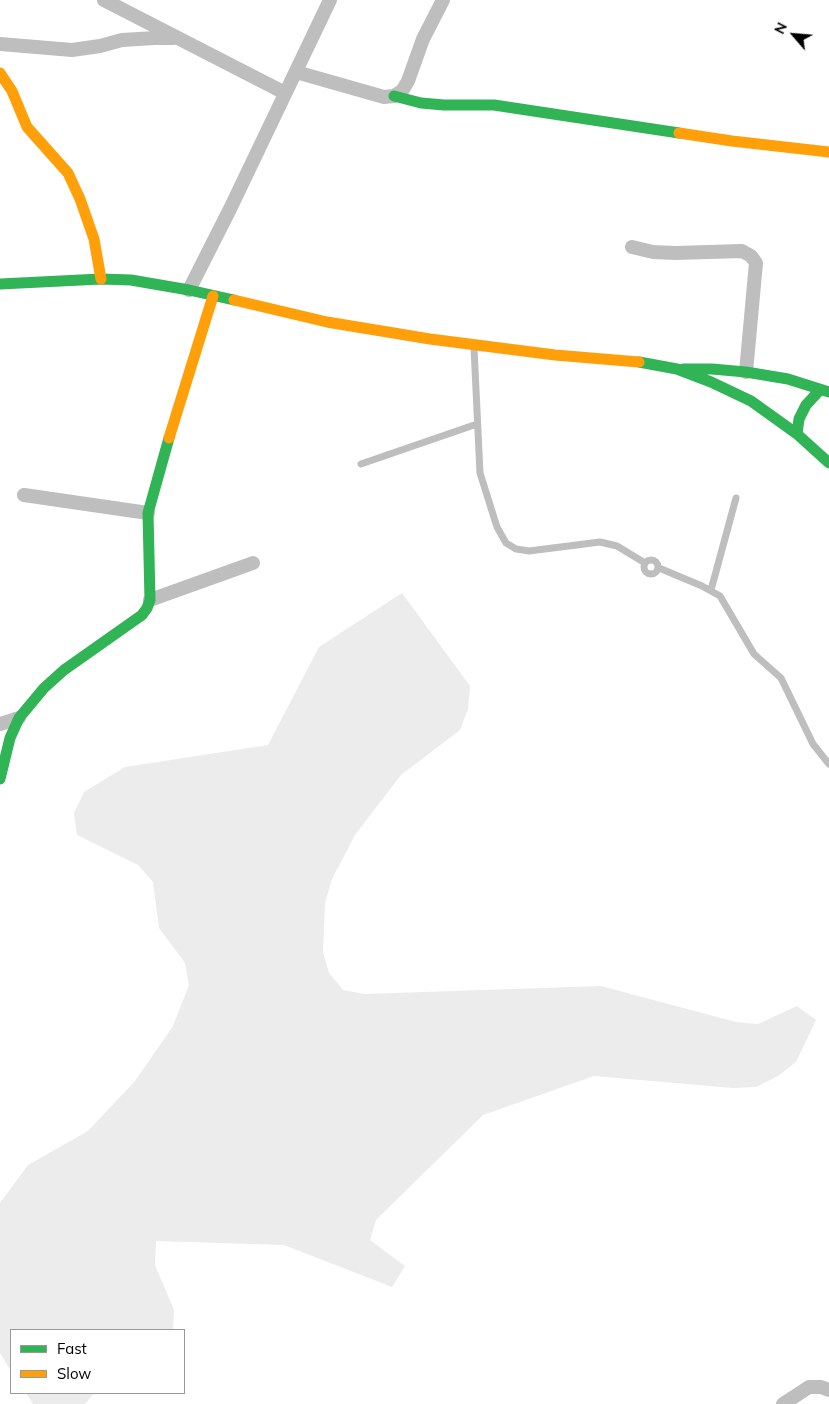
<!DOCTYPE html>
<style>
body{margin:0}
#map{position:relative;width:829px;height:1404px;overflow:hidden;background:#fff;font-family:Mulish,sans-serif}
canvas{display:block}
.legend{position:absolute;left:10px;top:1329px;width:175px;height:65px;box-sizing:border-box;background:#fff;border:1px solid #999;margin:0;padding:6px 9px;list-style:none;font-size:15px;color:#000}
.legend li{display:flex;align-items:center;gap:10px;height:25px}
.legend b{width:25px;border:1px solid #999}
.north{position:absolute;left:769px;top:10px;width:50px;height:50px;-webkit-text-stroke:4px #fff;paint-order:stroke;rotate:297deg;font-size:14px;font-weight:700;line-height:20px;text-align:center;color:#000}
.north::after{content:'';display:block;margin:auto;width:18px;height:22px;background:#000;clip-path:polygon(50% 0,100% 100%,50% 72%,0 100%)}
</style>
<div id="map">
<canvas width="829" height="1404"></canvas>
<ul class="legend">
<li><b style="height:6px;background:#30b455"></b>Fast</li>
<li><b style="height:6px;background:#ff9f0a"></b>Slow</li>
</ul>
<div class="north">N</div>
</div>
<script>
const g = document.querySelector('canvas').getContext('2d');
g.lineJoin = 'round';
function fillPath(path, color) { g.fillStyle = color; g.fill(path, 'evenodd'); }
const toPath = rows => new Path2D(rows.map(r => 'M' + r).join(''));
function trace(path, color, width, dash) { g.strokeStyle = color; g.lineWidth = width; g.lineCap = dash ? 'butt' : 'round'; g.setLineDash(dash || []); g.stroke(path); }
const green = toPath([
 [402,593,470,686,468,709,460,730,401,775,355,835,332,879,325,903,323,952,329,973,343,990,364,994,601,986,736,1022,758,1024,797,1006,816,1020,796,1062,778,1076,756,1087,733,1088,594,1076,483,1115,376,1220,370,1240,405,1266,392,1287,284,1245,156,1241,155,1265,174,1310,173,1330,11,1330,11,1371,0,1353,0,1203,28,1165,88,1131,135,1081,173,1026,189,985,185,963,159,928,153,882,138,865,77,835,74,813,84,792,125,767,268,745,319,647],
 [26,1393,94,1393,85,1404,33,1404]
]);
const lane = toPath([
 [474,348,480,473,497,527,506,543,516,549,529,551,600,542,617,546,645,563],
 [361,464,477,424],
 '644 567a7 7 0 1 1 14 0a7 7 0 1 1-14 0Z',
 [659,568,702,586,720,596,754,654,781,678,813,744,829,764],
 [711,590,736,498]
]);
const street = toPath([
 [104,0,285,93],
 [0,44,72,50,100,46,122,40,155,38,174,38],
 [296,72,384,97,394,96,402,91,408,81,423,39,443,0],
 [632,247,653,252,675,253,742,251,751,256,756,263,746,372],
 [189,290,230,209,330,0],
 [24,495,148,513],
 [150,600,253,563],
 [0,724,19,718],
 [783,1404,809,1387,821,1387,829,1390]
]);
const fast = toPath([
 [394,96,421,103,444,105,494,105,679,133],
 [0,284,101,279,131,280,189,290,234,300],
 [639,362,677,369,711,382,751,401,797,434,829,463],
 [683,369,712,369,746,372,788,379,829,392],
 [797,434,799,419,806,405,820,390],
 [0,779,10,738,19,718,44,688,64,670,142,615,147,608,150,600,148,513,169,438]
]);
const slow = toPath([
 [0,73,12,91,27,127,68,173,80,199,94,239,101,279],
 [679,133,732,141,829,152],
 [234,300,327,322,430,339,555,355,639,362],
 [169,438,213,296]
]);
fillPath(green, '#ececec');
trace(lane, '#bebebe', 7);
trace(street, '#bebebe', 14);
trace(fast, '#30b455', 11);
trace(slow, '#ff9f0a', 11);
</script>
